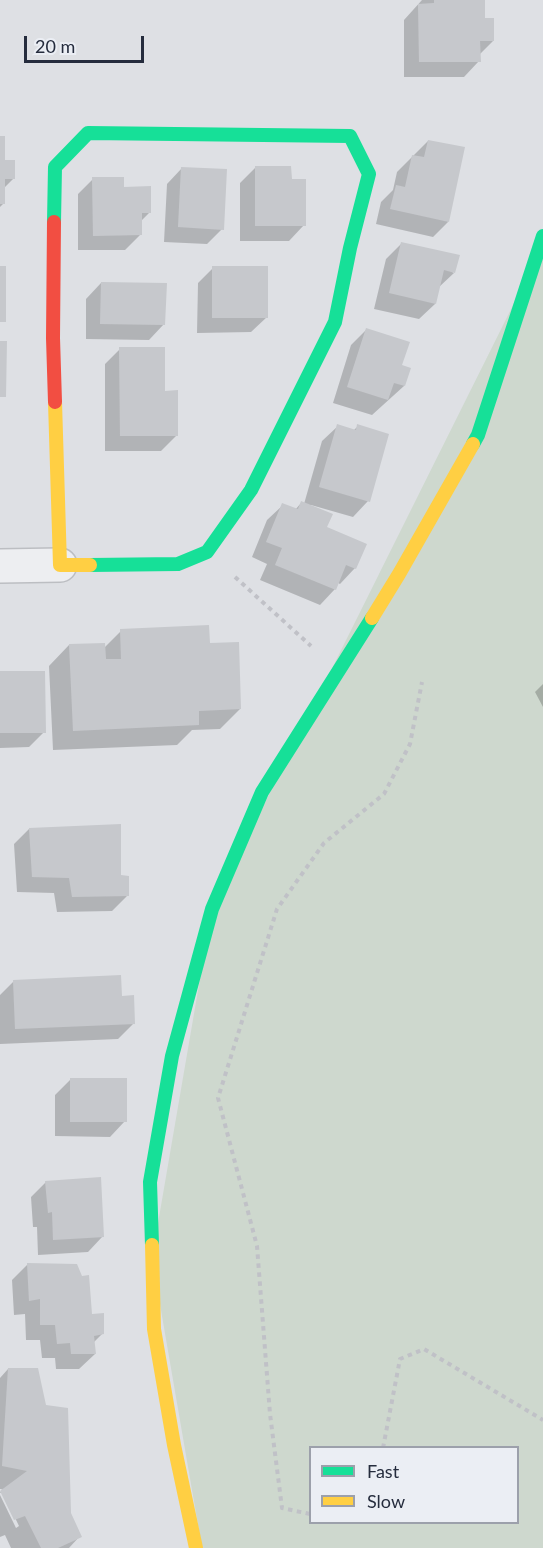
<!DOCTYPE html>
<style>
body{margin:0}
#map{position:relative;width:543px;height:1548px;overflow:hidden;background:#dee0e4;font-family:Lato,sans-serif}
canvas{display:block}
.legend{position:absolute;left:309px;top:1446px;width:210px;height:78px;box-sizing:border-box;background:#ebeef4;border:2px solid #9ca0ab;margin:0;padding:8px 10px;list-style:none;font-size:18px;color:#252c3d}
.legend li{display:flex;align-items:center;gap:12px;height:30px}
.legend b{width:30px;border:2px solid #9ca0ab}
.scale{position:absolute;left:24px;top:36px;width:120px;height:27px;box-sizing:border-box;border:3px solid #252c3d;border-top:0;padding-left:8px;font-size:18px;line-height:21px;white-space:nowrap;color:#252c3d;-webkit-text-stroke:4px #ebeef4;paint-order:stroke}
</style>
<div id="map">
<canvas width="543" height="1548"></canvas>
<ul class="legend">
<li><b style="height:8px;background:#16e098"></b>Fast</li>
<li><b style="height:8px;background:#ffcf43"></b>Slow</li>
</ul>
<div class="scale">20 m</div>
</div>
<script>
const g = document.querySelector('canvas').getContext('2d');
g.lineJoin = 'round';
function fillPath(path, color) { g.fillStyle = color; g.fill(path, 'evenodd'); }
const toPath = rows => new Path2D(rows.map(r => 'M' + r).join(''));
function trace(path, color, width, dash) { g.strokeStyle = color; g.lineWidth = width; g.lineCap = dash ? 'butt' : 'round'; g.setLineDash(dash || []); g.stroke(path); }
const green = toPath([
 [543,245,543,1548,202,1548,152,1258,212,909],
 [310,1448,518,1448,518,1522,310,1522]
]);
const shadow = toPath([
 [422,0,484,0,484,19,493,41,479,55,479,61,464,77,404,77,404,20],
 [0,137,3,161,14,178,4,188,4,203,0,207],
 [428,141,448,222,433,237,376,224,381,202,393,190,397,172],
 [182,168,222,229,207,244,164,242,167,184],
 [255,168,290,181,304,225,289,241,240,241,240,183],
 [93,179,123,188,149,213,140,222,140,235,125,250,78,250,78,194],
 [401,244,454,273,438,288,435,304,419,319,374,309,386,259],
 [213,268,267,317,251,332,197,333,198,283],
 [101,283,164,324,149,340,86,339,86,299],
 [366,330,400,366,404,386,372,415,333,403,351,345],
 [120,349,164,392,177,435,161,451,105,451,105,364],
 [338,426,353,431,358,426,368,501,353,517,311,505,310,507,355,568,340,584,338,583,335,589,320,605,260,580,267,564,252,557,267,520,283,505,295,510,301,503,304,504,322,441],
 [121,631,209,645,240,709,220,729,192,730,177,745,53,750,49,666,69,645,104,648],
 [0,672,44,732,29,747,0,748],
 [543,684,543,707,535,692],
 [29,829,120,877,127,896,112,911,57,912,54,893,17,892,14,844],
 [14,981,120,997,133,1024,118,1039,0,1044,0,995],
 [70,1080,125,1121,110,1137,55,1136,55,1095],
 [46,1182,103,1236,88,1252,38,1255,37,1227,33,1227,31,1197],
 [28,1264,103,1333,93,1343,95,1354,79,1369,56,1369,55,1358,42,1358,40,1340,26,1340,25,1314,14,1315,12,1280],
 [8,1369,80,1536,69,1548,11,1548,5,1535,0,1537,0,1495,16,1528,19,1526,3,1493,0,1493,2,1489,0,1489,0,1378]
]);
const building = toPath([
 [434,0,485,0,485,18,494,18,494,41,480,41,481,62,419,62,418,4,434,3],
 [0,136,5,136,5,160,15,160,15,179,5,179,5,204,0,204],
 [428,140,465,147,449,222,390,209,396,185,405,187,412,155,424,157],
 [255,166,291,166,292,179,306,179,306,226,255,226],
 [181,167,227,169,224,230,178,227],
 [92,177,124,177,124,187,151,186,151,213,142,213,142,235,93,236],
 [401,242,460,255,455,273,444,270,436,304,389,293],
 [0,266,6,266,6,322,0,322],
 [212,266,268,266,268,318,212,318],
 [101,282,167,283,165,325,100,324],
 [366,328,410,342,402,365,411,368,405,386,394,383,388,400,347,387],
 [0,341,7,341,6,397,0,397],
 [119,347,165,347,165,391,178,390,178,436,120,436],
 [337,424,356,430,357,424,389,434,370,502,319,487],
 [301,501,333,514,327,527,367,544,356,569,346,565,336,590,275,565,282,548,266,542,282,503,298,509],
 [209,625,210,643,239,642,241,709,199,711,199,725,73,731,69,644,105,643,106,659,121,659,120,629],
 [0,671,45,671,46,733,0,733],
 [121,824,121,875,129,876,129,896,72,897,69,878,32,877,29,828],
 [121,975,122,996,134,995,135,1024,15,1029,13,980],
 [70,1078,127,1078,127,1122,70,1122],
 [101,1177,104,1237,53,1240,52,1212,48,1213,45,1181],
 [27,1263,77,1264,82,1276,89,1275,92,1314,104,1313,104,1334,94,1336,96,1354,71,1354,70,1343,57,1344,55,1325,40,1325,40,1299,29,1301],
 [8,1368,38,1368,46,1405,68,1408,71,1513,82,1537,58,1548,41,1548,25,1516,14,1520,0,1491,27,1471,2,1466]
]);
const path = toPath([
 [235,577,311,646],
 [383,1448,400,1359,424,1349,543,1420],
 [310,1514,282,1508,270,1414,257,1246,218,1098,277,909,324,843,384,794,410,744,422,682]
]);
const street = toPath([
 [0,566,60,565]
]);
const fast = toPath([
 [88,133,350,136,369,174,350,248,335,322,251,490,207,552,178,564,90,565],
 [54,222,55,167,88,133],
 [473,444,478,435,543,236],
 [152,1245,150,1182,172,1056,212,909,262,792,372,618]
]);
const slow = toPath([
 [55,402,60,565,90,565],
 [372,618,399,574,473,444],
 [152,1245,154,1329,174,1445,196,1548]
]);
const jam = toPath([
 [54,222,53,338,55,402]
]);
fillPath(green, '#ced8ce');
fillPath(shadow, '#0003');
fillPath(building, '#c6c8cc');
trace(street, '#bcbec2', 36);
trace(path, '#c0c1c7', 4, [4.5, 4.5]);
trace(street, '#edeef1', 33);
trace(fast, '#16e098', 14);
trace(slow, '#ffcf43', 14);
trace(jam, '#f24e42', 14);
</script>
